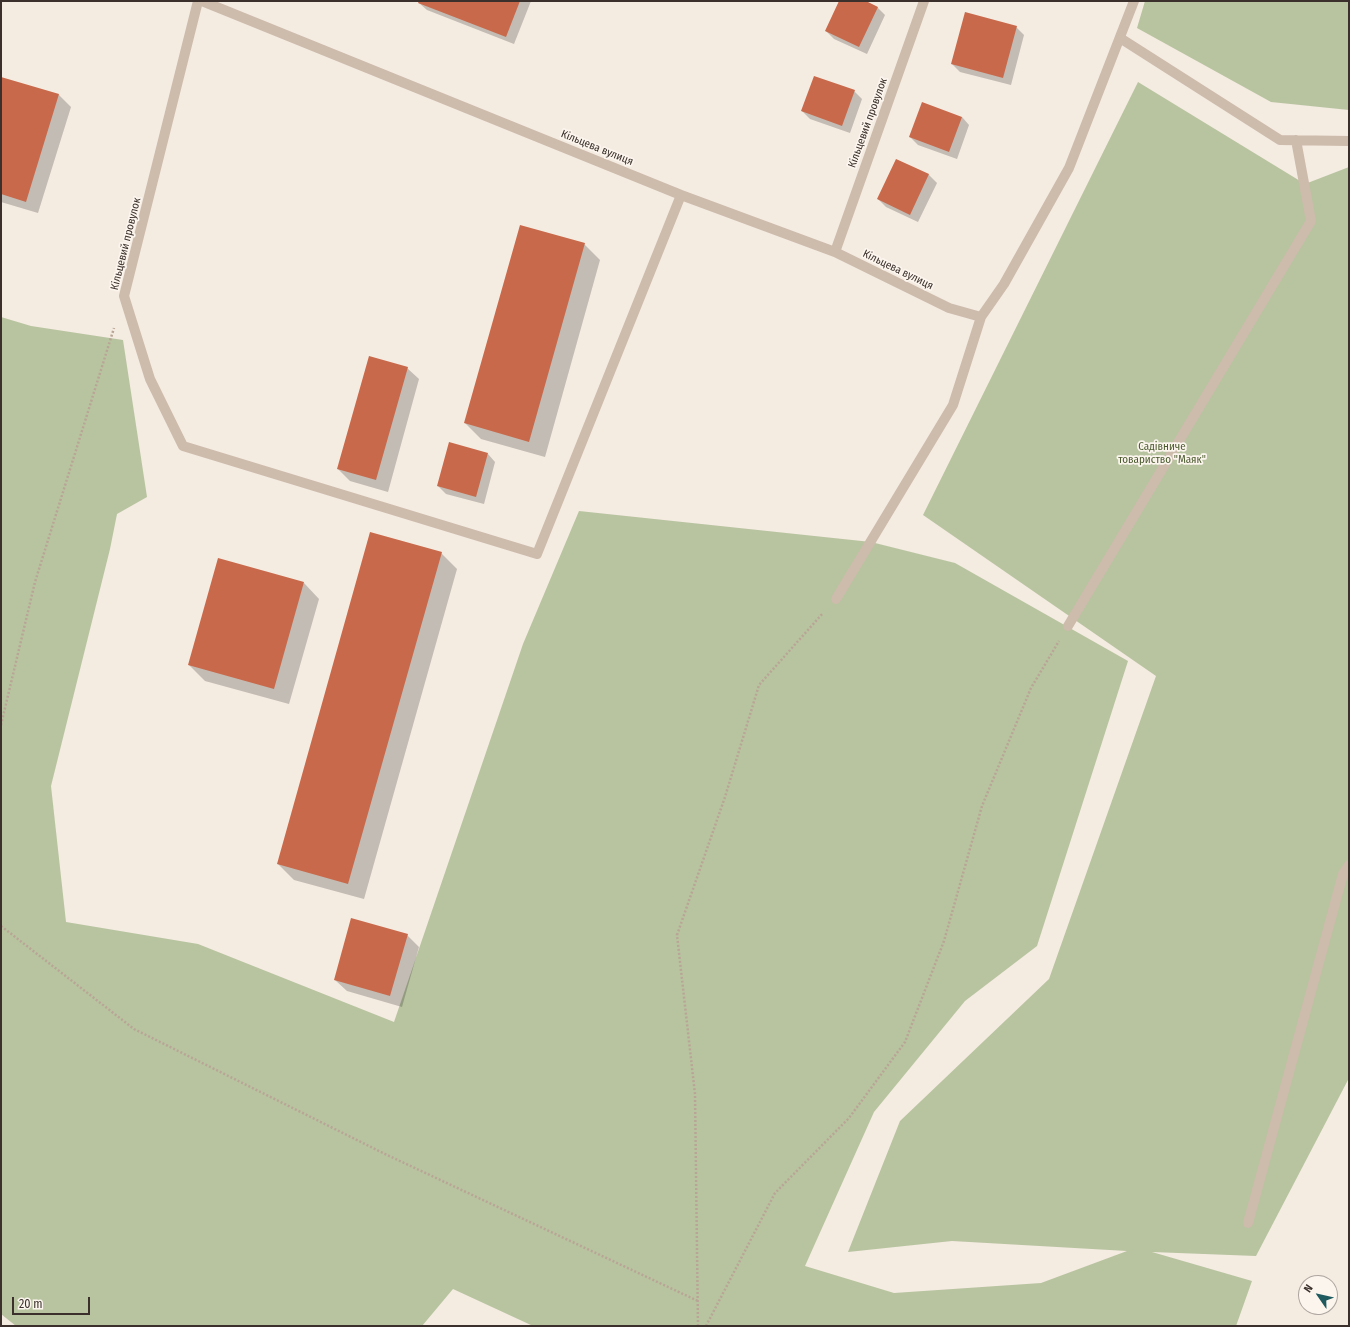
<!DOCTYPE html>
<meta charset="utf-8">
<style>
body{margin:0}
#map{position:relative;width:1350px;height:1327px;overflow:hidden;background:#f4ebe1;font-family:"Fira Sans Condensed",sans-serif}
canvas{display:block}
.frame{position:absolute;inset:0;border:2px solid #3b302b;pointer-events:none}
.north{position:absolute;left:1298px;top:1275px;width:40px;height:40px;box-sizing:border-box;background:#fbf5ee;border:1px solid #aea6a0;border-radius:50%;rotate:304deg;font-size:11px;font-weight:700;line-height:16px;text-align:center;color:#3b302b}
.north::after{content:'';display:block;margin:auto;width:14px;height:18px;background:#1f5a5e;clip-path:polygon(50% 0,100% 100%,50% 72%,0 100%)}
.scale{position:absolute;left:12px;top:1297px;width:78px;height:18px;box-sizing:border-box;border:2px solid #3b302b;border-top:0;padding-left:5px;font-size:12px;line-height:14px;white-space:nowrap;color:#3b302b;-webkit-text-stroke:3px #fbf5ee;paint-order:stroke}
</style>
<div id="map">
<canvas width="1350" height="1327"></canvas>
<div class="frame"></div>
<div class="north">N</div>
<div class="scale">20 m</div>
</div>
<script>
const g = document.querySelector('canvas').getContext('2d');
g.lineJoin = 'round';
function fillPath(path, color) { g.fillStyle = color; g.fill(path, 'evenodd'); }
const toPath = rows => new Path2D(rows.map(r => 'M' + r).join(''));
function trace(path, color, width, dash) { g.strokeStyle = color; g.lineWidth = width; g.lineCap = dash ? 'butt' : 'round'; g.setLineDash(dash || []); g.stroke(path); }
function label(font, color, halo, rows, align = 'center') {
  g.font = font + ' "Fira Sans Condensed",sans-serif'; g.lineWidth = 3.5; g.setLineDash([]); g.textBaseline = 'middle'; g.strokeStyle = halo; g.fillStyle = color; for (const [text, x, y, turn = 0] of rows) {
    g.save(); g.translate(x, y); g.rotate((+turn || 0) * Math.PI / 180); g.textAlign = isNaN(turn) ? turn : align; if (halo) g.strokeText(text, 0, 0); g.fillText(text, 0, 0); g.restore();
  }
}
const green = toPath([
 [1145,1,1349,1,1349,110,1271,102,1137,28],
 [1138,82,1305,184,1349,167,1349,1078,1256,1256,1152,1252,1252,1281,1236,1326,533,1326,453,1289,422,1326,16,1326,1,1314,1,317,31,326,123,340,147,497,117,514,110,549,51,786,66,922,198,944,394,1022,523,644,579,511,871,542,955,563,1128,661,1037,946,965,1001,874,1112,805,1266,894,1293,1041,1283,1127,1251,952,1241,848,1252,900,1121,1049,979,1156,676,923,515]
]);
const shadow = toPath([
 [420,1,531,1,514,44,427,10,419,3],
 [841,1,864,1,877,7,885,15,867,54,834,39,826,31],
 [1016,27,1024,35,1011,85,960,72,952,64],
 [1,78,59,95,71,107,38,213,1,202],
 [854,91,862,99,850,133,810,119,802,111],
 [962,117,969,125,957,159,918,145,910,137],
 [897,160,929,175,937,183,918,222,886,207,878,199],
 [584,244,600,260,545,457,481,439,465,423],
 [407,368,419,379,388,492,350,481,338,469],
 [488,454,495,462,484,504,446,494,438,486],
 [441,553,457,569,364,899,294,880,278,864],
 [304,583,319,599,289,704,205,681,189,665],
 [407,935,419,947,402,1007,347,991,335,980]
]);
const building = toPath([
 [419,1,520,1,506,37,418,3],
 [839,1,866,1,878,7,859,47,825,31],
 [965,12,1017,26,1003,78,951,64],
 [814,76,855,90,842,126,801,111],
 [1,77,59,94,26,202,1,194],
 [922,102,962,117,949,152,909,137],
 [896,159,929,174,910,215,877,199],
 [520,225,585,243,529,442,464,423],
 [369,356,408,367,376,480,337,469],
 [449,442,488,453,476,497,437,486],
 [370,532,442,552,348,884,277,864],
 [218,558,304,582,274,689,188,665],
 [351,918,408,934,390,996,334,980]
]);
const path = toPath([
 [1,725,35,582,114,328],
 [1,926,134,1029,385,1154,698,1301],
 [698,1326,695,1094,677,935,725,797,759,685,823,613],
 [706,1326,775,1193,849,1118,905,1042,944,941,982,806,1031,688,1059,641]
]);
const minor = toPath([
 [198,1,124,296,150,379,183,446,537,554,681,195],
 [202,1,681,195,835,252,949,308,981,317],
 [1120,38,1280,140,1349,141],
 [835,252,924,1],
 [836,599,953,405,981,317,1004,284,1069,168,1134,1],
 [1068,626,1311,221,1296,140],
 [1248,1223,1343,874,1349,865]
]);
const streetNames = [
 ["Кільцевий провулок",868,123,-70],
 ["Кільцева вулиця",597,148,22],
 ["Кільцевий провулок",126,244,-76],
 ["Кільцева вулиця",898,270,26]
];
const parkNames = [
 ["Садівниче",1162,447],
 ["товариство \"Маяк\"",1162,460]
];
fillPath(green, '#b8c4a0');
fillPath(shadow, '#0003');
fillPath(building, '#c8694b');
trace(path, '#b9a596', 2.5, [2, 2]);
trace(minor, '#cdbbac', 10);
label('11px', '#3b302b', '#fbf5ee', streetNames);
label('11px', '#4a5a2e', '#fbf5ee', parkNames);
</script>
